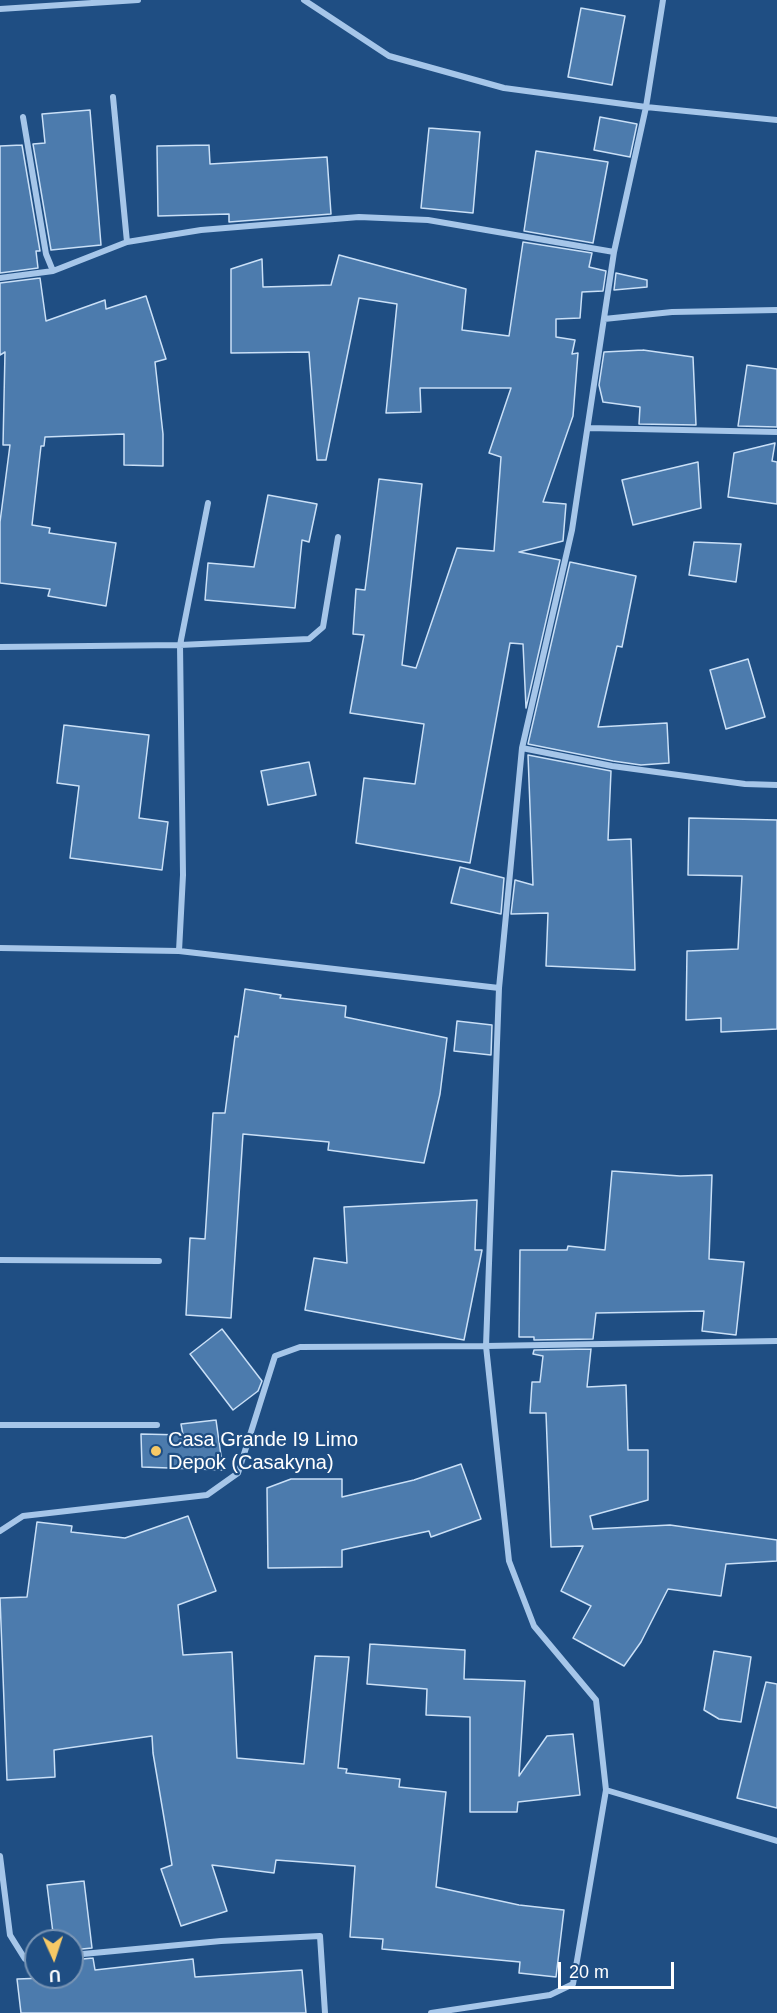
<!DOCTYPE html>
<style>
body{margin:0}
#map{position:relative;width:777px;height:2013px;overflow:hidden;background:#1f4e83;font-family:Helvetica,sans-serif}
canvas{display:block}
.north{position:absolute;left:24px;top:1929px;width:60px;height:60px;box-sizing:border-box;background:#1f4e83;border:2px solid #7995b5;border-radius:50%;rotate:177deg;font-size:16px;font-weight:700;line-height:24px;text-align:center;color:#fff}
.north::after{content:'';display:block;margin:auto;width:21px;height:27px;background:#f7c966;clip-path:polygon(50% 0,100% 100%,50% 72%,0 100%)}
.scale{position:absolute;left:558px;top:1962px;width:116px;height:27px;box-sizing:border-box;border:3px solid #fff;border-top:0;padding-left:8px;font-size:18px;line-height:21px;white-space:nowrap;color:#fff;-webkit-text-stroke:4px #1f4e83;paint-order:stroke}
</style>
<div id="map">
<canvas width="777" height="2013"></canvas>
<div class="north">U</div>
<div class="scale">20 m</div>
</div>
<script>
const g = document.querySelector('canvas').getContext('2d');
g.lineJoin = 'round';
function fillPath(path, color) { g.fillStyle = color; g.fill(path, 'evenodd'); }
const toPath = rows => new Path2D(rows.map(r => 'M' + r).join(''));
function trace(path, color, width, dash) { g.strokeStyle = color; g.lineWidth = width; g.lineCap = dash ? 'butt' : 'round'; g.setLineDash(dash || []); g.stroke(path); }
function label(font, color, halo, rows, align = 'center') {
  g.font = font + ' Helvetica,sans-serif'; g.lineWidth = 4.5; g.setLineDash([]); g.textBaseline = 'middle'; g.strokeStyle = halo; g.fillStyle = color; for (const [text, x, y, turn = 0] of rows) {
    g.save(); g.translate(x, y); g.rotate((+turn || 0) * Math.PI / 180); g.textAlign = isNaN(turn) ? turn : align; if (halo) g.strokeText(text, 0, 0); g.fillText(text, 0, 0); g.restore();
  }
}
const building = toPath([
 [581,8,625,16,612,85,568,77,581,8],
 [90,110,101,245,51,250,33,144,45,143,42,114,90,110],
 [600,117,637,124,630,157,594,150,600,117],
 [429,128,480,132,473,213,421,208,429,128],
 [22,145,40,251,36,251,38,268,0,273,0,146,22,145],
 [209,145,210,164,327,157,331,214,229,222,229,214,158,216,157,146,209,145],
 [536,151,608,162,593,243,524,231,536,151],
 [523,242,592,253,589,267,606,271,603,291,582,292,580,318,556,319,556,337,575,340,572,354,578,353,573,416,543,502,566,504,563,541,519,552,560,560,526,708,523,644,510,643,470,863,356,843,364,778,415,784,424,724,350,713,364,635,353,634,356,589,365,590,379,479,422,484,402,665,416,668,457,548,494,551,501,457,489,453,511,388,420,388,421,412,386,413,397,304,359,298,326,460,317,460,309,352,231,353,231,269,262,259,263,287,331,285,339,255,466,289,462,330,509,336,523,242],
 [616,273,647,280,647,287,614,290,616,273],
 [40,278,46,321,105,300,106,309,146,296,166,359,155,362,163,434,163,466,124,465,124,434,45,437,44,446,41,446,32,525,50,528,49,533,116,543,106,606,48,596,50,589,0,583,0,522,10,445,3,445,5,352,0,355,0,283,40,278],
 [643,350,693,357,696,425,639,424,640,407,603,402,599,385,604,352,643,350],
 [747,365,777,369,777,427,738,426,747,365],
 [775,443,772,461,777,462,777,504,728,497,734,453,775,443],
 [698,462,701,508,633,525,622,480,698,462],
 [268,495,317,504,309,542,302,540,295,608,205,600,208,563,254,567,268,495],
 [694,542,741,544,736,582,689,575,694,542],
 [570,562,636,576,622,647,617,646,598,727,667,723,669,763,641,765,613,761,528,744,570,562],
 [748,659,765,717,726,729,710,670,748,659],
 [64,725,149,735,139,818,168,822,162,870,70,858,79,786,57,783,64,725],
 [528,755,611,771,608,840,631,839,635,970,546,966,548,913,511,914,515,880,533,885,528,755],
 [309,762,316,795,268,805,261,771,309,762],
 [689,818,777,820,777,1029,721,1032,721,1018,686,1020,687,951,738,949,742,876,688,875,689,818],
 [460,867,504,878,501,914,451,903,460,867],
 [245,989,281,995,280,998,346,1006,345,1017,447,1038,440,1094,424,1163,328,1150,329,1142,243,1134,231,1318,186,1315,190,1238,205,1239,213,1113,225,1113,235,1036,238,1037,245,989],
 [457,1021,492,1025,491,1055,454,1051,457,1021],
 [612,1171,680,1176,712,1175,709,1259,744,1262,736,1335,702,1331,704,1311,596,1313,593,1339,534,1340,534,1337,519,1337,520,1250,567,1250,568,1246,605,1250,612,1171],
 [477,1200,475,1250,482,1250,464,1340,305,1310,314,1258,347,1263,344,1207,477,1200],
 [222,1329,262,1381,258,1391,233,1410,190,1354,222,1329],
 [591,1349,587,1387,626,1385,628,1450,648,1450,648,1500,590,1516,593,1529,670,1525,777,1540,777,1561,726,1564,721,1596,668,1589,641,1642,624,1666,573,1638,591,1606,561,1591,583,1546,551,1547,546,1413,530,1413,532,1382,540,1382,543,1356,533,1354,534,1350,591,1349],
 [216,1420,223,1470,142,1467,141,1434,183,1435,181,1424,216,1420],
 [461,1464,481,1519,431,1537,429,1531,342,1550,342,1567,268,1568,267,1488,291,1479,342,1479,342,1497,414,1480,461,1464],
 [188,1516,216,1591,178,1605,183,1655,232,1652,237,1758,304,1764,315,1656,349,1657,338,1768,347,1769,346,1773,400,1779,399,1787,446,1792,436,1887,519,1905,564,1910,556,1977,519,1973,520,1962,382,1949,383,1939,350,1937,355,1866,276,1860,274,1873,212,1865,227,1911,181,1926,161,1869,172,1865,153,1753,152,1736,54,1750,55,1777,7,1780,0,1598,27,1597,37,1522,72,1526,71,1532,125,1538,188,1516],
 [370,1644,465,1650,464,1679,525,1681,519,1776,547,1736,573,1734,580,1795,518,1802,517,1812,470,1812,470,1717,426,1715,427,1689,367,1684,370,1644],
 [714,1651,751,1657,741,1722,719,1719,704,1710,714,1651],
 [766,1682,777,1684,777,1808,737,1798,766,1682],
 [84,1881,92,1948,72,1950,72,1941,54,1941,47,1885,84,1881],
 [93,1958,95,1970,193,1959,195,1977,302,1970,306,2013,21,2013,17,1979,72,1977,72,1960,93,1958]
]);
const street = toPath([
 [304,0,389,56,504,88,646,107,777,120],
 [0,9,138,0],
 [113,97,127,242],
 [23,117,46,254,53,271,127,242,201,230,359,217,428,220,614,252],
 [0,278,53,271],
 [604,319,672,312,777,310],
 [588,428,777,432],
 [208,503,180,645,183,875,179,951,499,988],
 [0,647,180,645,309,639,323,627,338,537],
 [522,748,612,766,745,784,777,785],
 [0,948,179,951],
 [0,1260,159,1261],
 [0,1425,157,1425],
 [0,1531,23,1516,207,1495,238,1473,275,1356,300,1347,486,1346,777,1341],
 [606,1790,777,1841],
 [0,1856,10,1935,25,1959,36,1958],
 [72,1955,221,1941,320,1936,325,2013],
 [431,2013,550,1995,573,1984,606,1790,596,1700,534,1626,509,1561,486,1346,499,988,522,748,572,530,614,252,646,107,663,0]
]);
const markers = [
 [156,1451,6,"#f7c966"]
];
const poiNames = [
 ["Casa Grande I9 Limo",168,1440],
 ["Depok (Casakyna)",168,1463]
];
fillPath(building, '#4c7bad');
trace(building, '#cae0f7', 1.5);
trace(street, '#a6c6e9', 6);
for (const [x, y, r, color] of markers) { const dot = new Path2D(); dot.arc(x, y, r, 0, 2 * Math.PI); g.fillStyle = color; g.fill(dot); trace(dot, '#1f4e83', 2); }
label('20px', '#fff', '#1f4e83', poiNames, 'left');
</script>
